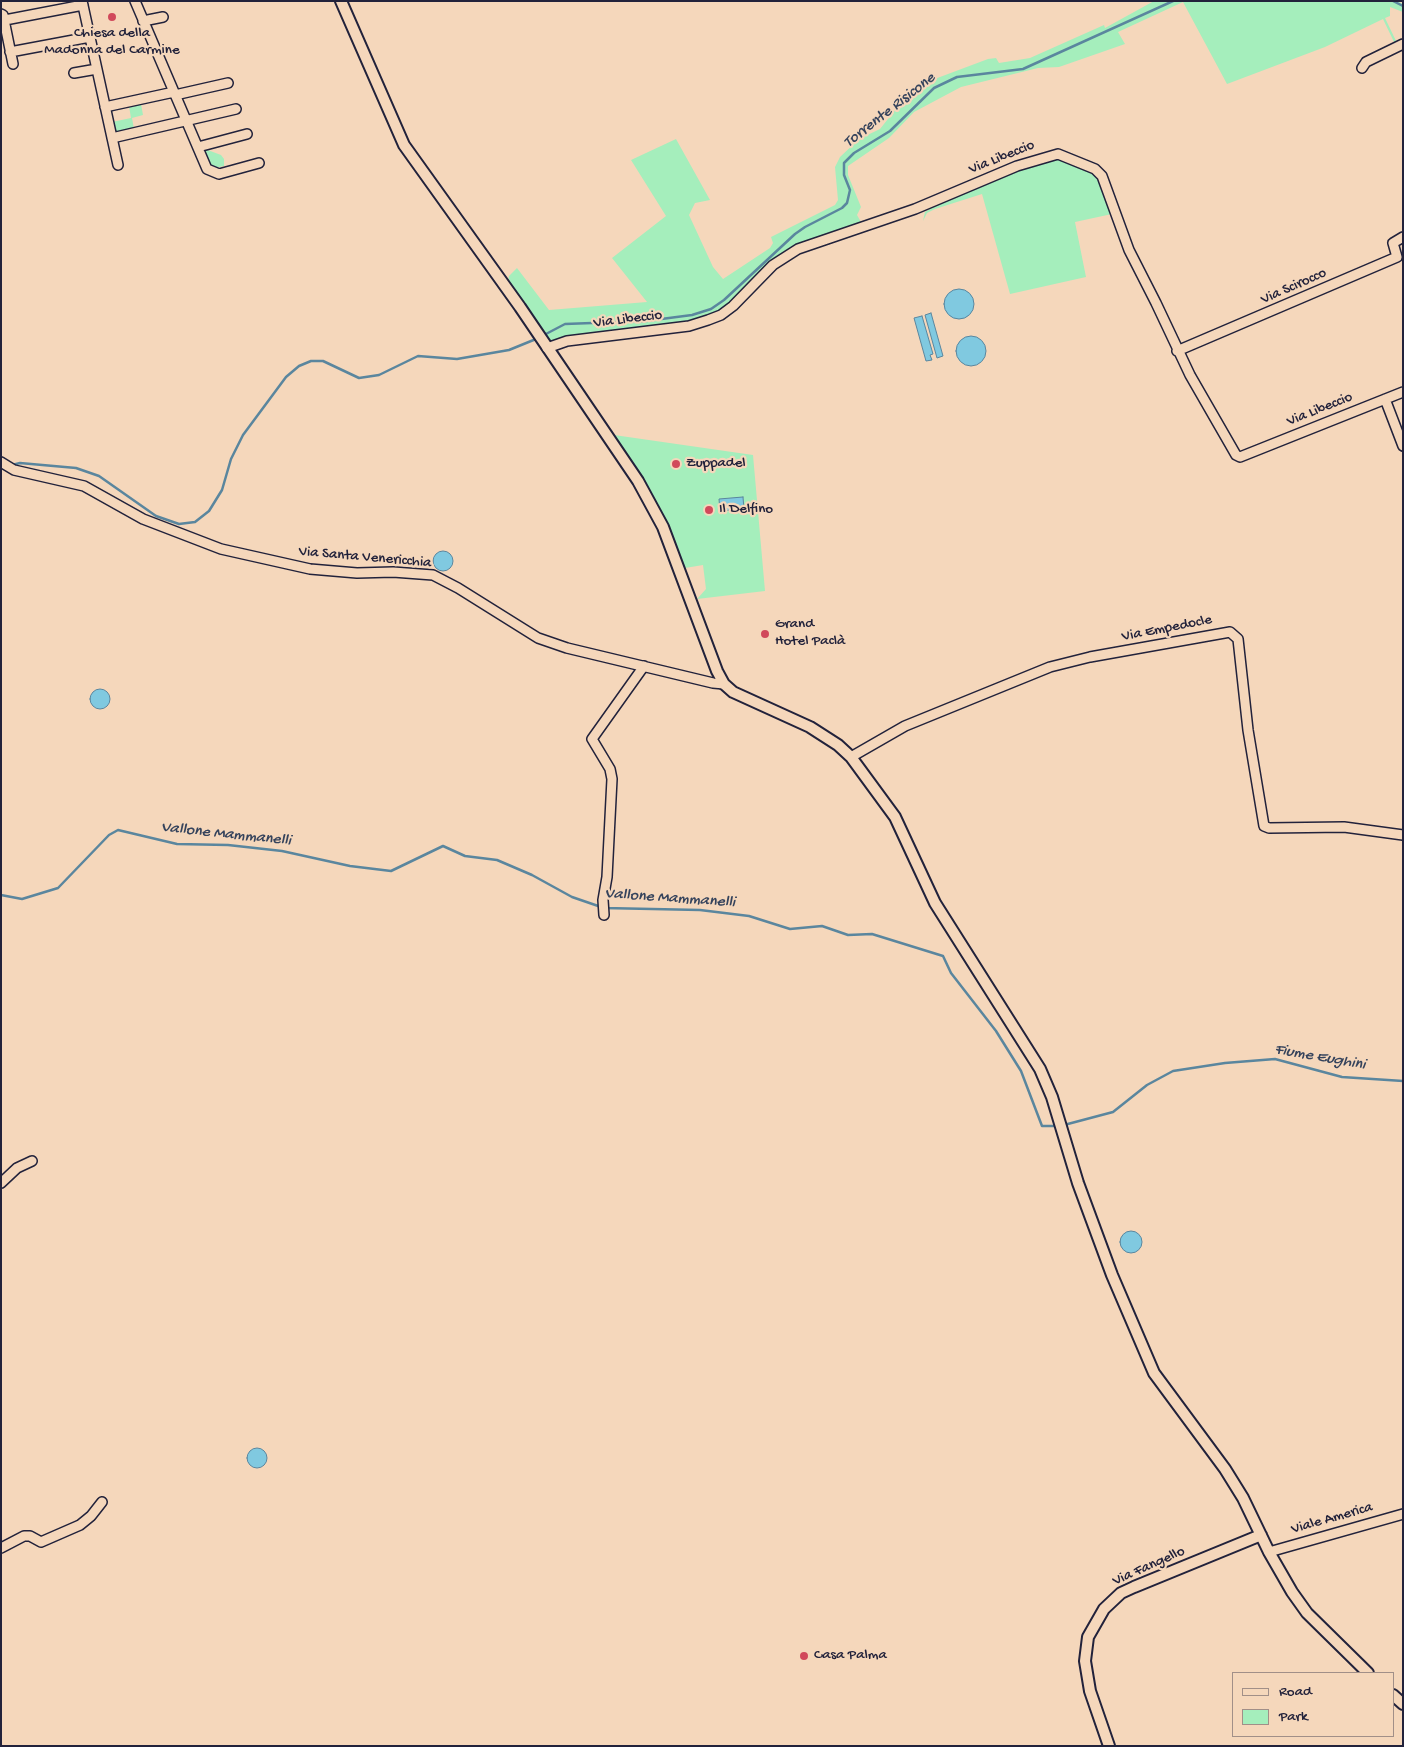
<!DOCTYPE html>
<meta charset="utf-8">
<style>
body{margin:0}
#map{position:relative;width:1404px;height:1747px;overflow:hidden;background:#f5d7bb;font-family:"Gochi Hand",sans-serif}
canvas{display:block}
.frame{position:absolute;inset:0;border:2px solid #22223b;pointer-events:none}
.legend{position:absolute;left:1232px;top:1672px;width:162px;height:65px;box-sizing:border-box;background:#f5d7bb;border:1px solid #a18f88;margin:0;padding:6px 9px;list-style:none;font-size:15px;color:#22223b}
.legend li{display:flex;align-items:center;gap:10px;height:25px}
.legend b{width:25px;border:1px solid #a18f88}
</style>
<div id="map">
<canvas width="1404" height="1747"></canvas>
<div class="frame"></div>
<ul class="legend">
<li><b style="height:6px;background:#f5d7bb"></b>Road</li>
<li><b style="height:14px;background:#a5eebc"></b>Park</li>
</ul>
</div>
<script>
const g = document.querySelector('canvas').getContext('2d');
g.lineJoin = 'round';
function fillPath(path, color) { g.fillStyle = color; g.fill(path, 'evenodd'); }
const toPath = rows => new Path2D(rows.map(r => 'M' + r).join(''));
function trace(path, color, width, dash) { g.strokeStyle = color; g.lineWidth = width; g.lineCap = dash ? 'butt' : 'round'; g.setLineDash(dash || []); g.stroke(path); }
function label(font, color, halo, rows, align = 'center') {
  g.font = font + ' "Gochi Hand",sans-serif'; g.lineWidth = 4.5; g.setLineDash([]); g.textBaseline = 'middle'; g.strokeStyle = halo; g.fillStyle = color; for (const [text, x, y, turn = 0] of rows) {
    g.save(); g.translate(x, y); g.rotate((+turn || 0) * Math.PI / 180); g.textAlign = isNaN(turn) ? turn : align; if (halo) g.strokeText(text, 0, 0); g.fillText(text, 0, 0); g.restore();
  }
}
const green = toPath([
 [1154,1,1397,1,1403,4,1403,12,1390,7,1390,16,1385,18,1397,43,1395,44,1383,19,1325,47,1227,84,1183,2,1118,32,1125,44,1059,67,1038,68,961,87,914,112,889,138,848,166,848,175,861,207,857,215,861,222,808,241,719,312,686,323,561,338,548,342,508,282,509,276,517,268,549,310,647,302,612,258,666,216,631,160,676,139,710,200,695,203,689,215,713,267,723,279,770,248,773,243,771,237,835,205,838,200,835,167,840,157,859,139,880,129,899,105,932,80,988,59,996,58,999,63,1030,58,1104,25,1105,28],
 [141,104,143,115,132,118,134,129,115,132,112,122,131,118,129,106],
 [205,149,221,155,224,159,224,166,214,168,209,167,202,150],
 [1058,156,1093,172,1100,178,1112,214,1075,222,1086,277,1010,294,982,194,935,209,927,213,923,221,925,212,938,204,998,176],
 [614,435,753,455,765,591,697,599,706,589,703,565,685,568,667,523,637,470]
]);
const water = toPath([
 '944 304a15 15 0 1 1 30 0a15 15 0 1 1-30 0Z',
 [931,313,943,356,937,358,925,315,931,313],
 [922,316,933,354,930,355,932,360,926,361,914,318,922,316],
 '956 351a15 15 0 1 1 30 0a15 15 0 1 1-30 0Z',
 [743,497,744,509,720,511,719,499,743,497],
 '433 561a10 10 0 1 1 20 0a10 10 0 1 1-20 0Z',
 '90 699a10 10 0 1 1 20 0a10 10 0 1 1-20 0Z',
 '1120 1242a11 11 0 1 1 22 0a11 11 0 1 1-22 0Z',
 '247 1458a10 10 0 1 1 20 0a10 10 0 1 1-20 0Z'
]);
const stream = toPath([
 [1393,1,1403,6],
 [544,335,565,324,646,321,692,315,711,309,724,300,795,234,805,227,842,208,847,203,850,190,844,175,844,163,854,153,890,131,934,88,957,77,1023,69,1173,1],
 [12,465,20,463,76,468,99,476,156,516,179,524,195,522,209,511,222,490,231,459,243,435,286,377,299,366,311,361,323,361,359,378,379,375,418,356,457,359,509,350,536,339],
 [1,895,22,899,58,888,109,835,118,830,177,844,228,845,282,851,350,866,391,871,443,846,465,856,497,860,532,875,572,897,604,908,700,910,749,916,790,929,822,926,848,935,872,934,943,956,951,973,996,1031,1021,1071,1042,1126,1057,1126],
 [1064,1125,1113,1112,1147,1085,1173,1071,1225,1063,1275,1059,1342,1077,1403,1081]
]);
const minor = toPath([
 [82,1,118,165],
 [135,1,207,169,219,174,259,163],
 [1,14,3,15,13,64],
 [5,20,83,5],
 [143,21,163,17],
 [10,52,90,37],
 [1362,68,1366,62,1403,44],
 [74,73,97,69],
 [175,95,228,83],
 [105,107,174,92],
 [112,138,236,109],
 [198,147,247,134],
 [547,348,567,341,689,326,708,320,721,315,733,306,773,265,798,249,915,209,1017,166,1058,154,1095,169,1102,176,1129,250,1156,303,1190,375,1236,455,1240,457,1403,392],
 [1177,351,1397,257,1393,243,1403,237],
 [1385,399,1403,446],
 [1,462,14,470,84,486,143,519,221,549,310,569,357,573,393,572,433,575,458,588,538,638,567,648,713,683,724,684],
 [851,757,905,726,1050,667,1090,657,1230,632,1238,639,1248,730,1264,826,1269,828,1344,827,1403,835],
 [604,915,603,900,607,877,612,779,610,769,592,739,644,666],
 [1,1183,17,1168,32,1161],
 [1,1548,24,1536,30,1536,41,1542,80,1525,91,1516,102,1502],
 [1269,1552,1403,1514]
]);
const tertiary = toPath([
 [341,1,404,145,520,307,638,481,663,527,717,671,724,684,733,692,810,727,838,745,851,757,895,817,935,903,1040,1069,1052,1097,1078,1183,1112,1275,1154,1373,1225,1469,1243,1498,1269,1552,1292,1592,1307,1613,1368,1673],
 [1393,1695,1403,1704],
 [1109,1746,1090,1691,1085,1661,1088,1637,1104,1609,1121,1593,1134,1587,1261,1535]
]);
const markers = [
 [112,17,5,"#d1495b"],
 [676,464,5,"#d1495b"],
 [709,510,5,"#d1495b"],
 [765,634,5,"#d1495b"],
 [804,1656,5,"#d1495b"]
];
const poiNames = [
 ["Chiesa della",112,34,"center"],
 ["Madonna del Carmine",112,51,"center"],
 ["Zuppadel",686,464],
 ["Il Delfino",719,510],
 ["Grand",775,625],
 ["Hotel Paclà",775,642],
 ["Casa Palma",814,1656]
];
const streetNames = [
 ["Via Libeccio",1002,158,-22],
 ["Via Scirocco",1294,287,-24],
 ["Via Libeccio",628,320,-7],
 ["Via Libeccio",1320,410,-22],
 ["Via Santa Venericchia",365,558,5],
 ["Via Empedocle",1167,629,-11],
 ["Viale America",1332,1519,-16],
 ["Via Fangello",1149,1567,-24]
];
const waterNames = [
 ["Torrente Risicone",890,111,-38],
 ["Vallone Mammanelli",226,835,6],
 ["Vallone Mammanelli",670,899,4],
 ["Fiume Eughini",1320,1058,10]
];
fillPath(green, '#a5eebc');
fillPath(water, '#80c9e0');
trace(water, '#5a869e', 1);
trace(stream, '#5a869e', 2.5);
trace(minor, '#22223b', 12);
trace(tertiary, '#22223b', 14);
trace(minor, '#f5d7bb', 9);
trace(tertiary, '#f5d7bb', 10);
for (const [x, y, r, color] of markers) { const dot = new Path2D(); dot.arc(x, y, r, 0, 2 * Math.PI); g.fillStyle = color; g.fill(dot); trace(dot, '#f5d7bb', 2); }
label('15px', '#22223b', '#f5d7bb', poiNames, 'left');
label('15px', '#22223b', '#f5d7bb', streetNames);
label('italic 16px', '#35435c', '#f5d7bb', waterNames);
</script>
